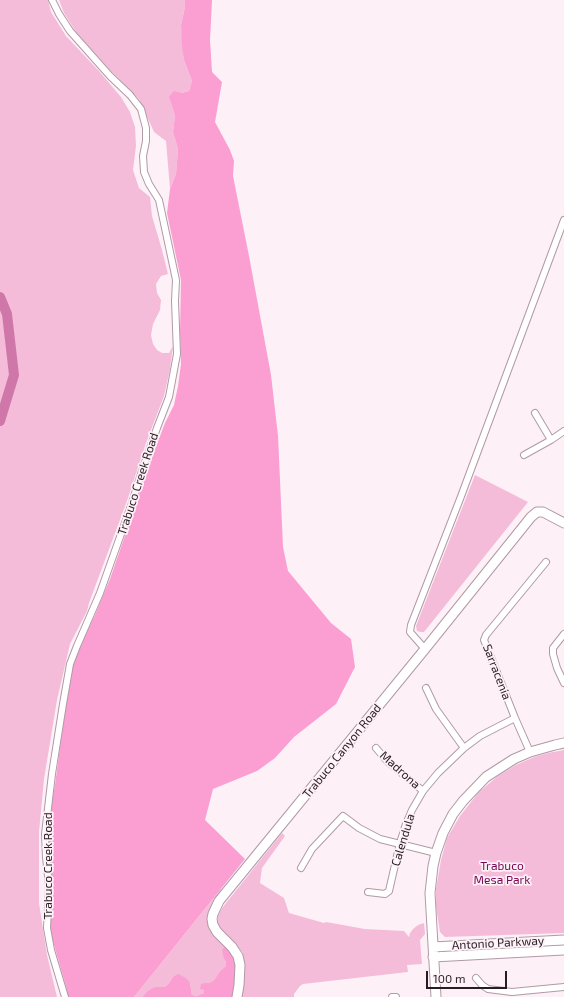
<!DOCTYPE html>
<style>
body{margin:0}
#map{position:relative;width:564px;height:997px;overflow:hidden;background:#fef0f7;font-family:"Exo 2",sans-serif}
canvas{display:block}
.scale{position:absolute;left:426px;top:971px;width:81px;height:18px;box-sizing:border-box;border:2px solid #251d21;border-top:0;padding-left:5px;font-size:12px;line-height:14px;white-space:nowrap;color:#251d21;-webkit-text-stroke:3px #fef0f7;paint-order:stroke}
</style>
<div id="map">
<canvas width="564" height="997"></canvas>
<div class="scale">100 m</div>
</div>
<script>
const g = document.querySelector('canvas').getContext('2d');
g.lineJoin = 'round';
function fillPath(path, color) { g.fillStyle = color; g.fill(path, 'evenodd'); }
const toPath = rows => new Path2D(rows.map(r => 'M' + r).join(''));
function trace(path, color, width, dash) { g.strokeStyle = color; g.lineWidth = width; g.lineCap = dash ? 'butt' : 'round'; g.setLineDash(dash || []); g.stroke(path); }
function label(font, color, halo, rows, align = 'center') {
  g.font = font + ' "Exo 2",sans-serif'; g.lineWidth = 3.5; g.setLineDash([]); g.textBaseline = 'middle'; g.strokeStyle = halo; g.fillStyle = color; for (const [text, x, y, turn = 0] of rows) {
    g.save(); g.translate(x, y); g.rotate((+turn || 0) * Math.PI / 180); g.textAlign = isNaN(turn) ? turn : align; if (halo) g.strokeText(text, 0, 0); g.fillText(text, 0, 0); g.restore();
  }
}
const green = toPath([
 [0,0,48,0,51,12,66,36,99,71,121,97,130,112,135,127,136,146,133,170,139,188,150,197,152,216,162,250,168,274,161,276,156,284,157,293,161,300,160,310,153,324,151,335,153,344,157,350,162,353,169,353,173,346,170,369,164,396,146,443,127,501,89,603,87,611,70,644,57,700,44,779,39,832,39,903,47,955,57,997,0,997],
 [59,0,185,0,185,7,181,25,184,60,192,81,189,91,182,93,170,100,175,116,173,132,178,149,176,174,170,189,166,141,154,132,139,99,110,70,76,32,64,13],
 [475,475,528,502,424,632,421,632,417,631,416,626],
 [564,750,564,933,445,937,440,932,436,907,436,889,441,860,447,838,460,816,479,792,498,776,516,765,534,757,548,753],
 [282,833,285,836,262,868,260,883,284,898,289,913,324,923,326,922,365,929,404,931,409,937,410,933,413,929,418,925,424,923,425,934,420,940,422,964,407,965,408,972,303,984,300,986,294,994,294,997,241,997,243,969,243,953,235,943,220,929,218,925,218,916,222,908],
 [221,889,223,892,211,911,227,946,224,959,226,962,226,966,220,971,219,975,214,980,209,983,205,983,204,990,204,993,200,995,197,996,192,995,190,983,173,977,169,983,165,987,154,987,142,997,134,997]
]);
const forest = toPath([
 [185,0,212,0,210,40,212,72,222,82,215,122,230,150,234,161,233,176,249,256,271,375,278,436,283,547,288,571,331,623,351,639,355,667,336,704,294,737,275,758,257,771,213,789,205,820,245,859,134,997,68,997,66,986,50,931,49,818,55,785,65,709,73,661,95,615,110,579,154,452,165,423,174,405,178,386,181,364,180,333,181,280,167,213,170,189,176,174,178,149,173,132,175,116,169,97,174,91,182,93,189,91,192,81,184,60,182,46,181,25,185,7],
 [225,946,227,946,237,961,233,997,142,997,148,991,154,987,165,987,169,983,173,977,178,974,184,977,188,980,190,983,192,995,197,996,204,993,204,990,200,989,201,984,205,983,209,983,214,980,218,975,220,971,226,966,226,962,224,959,222,950]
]);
const river = toPath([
 [0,297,7,314,14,375,0,421]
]);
const street = toPath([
 [52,0,59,14,70,31,110,76,130,95,141,109,146,128,146,141,143,156,144,172,149,184,159,200,176,280,175,301,177,354,169,397,157,428,142,471,132,503,100,593,77,646,70,664,63,704,52,774,45,834,46,857,49,886,47,928,51,950,65,997],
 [535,413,551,440],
 [524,455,551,440,564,431],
 [564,634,553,648,553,654,557,668,564,683],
 [425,649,410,632,411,625,460,499,564,220],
 [426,688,436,709,464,748],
 [376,748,387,761,423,791],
 [530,752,515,718,484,640,486,635,546,562],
 [301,868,312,849,343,816,359,828,380,839,436,853],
 [368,892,385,894,389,891,400,843,406,824,412,810,423,791,438,773,464,748,480,736,515,718],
 [476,978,482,985,488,989,512,992,564,987],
 [392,997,396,997]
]);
const secondary = toPath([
 [433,947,564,940],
 [433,957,564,950],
 [237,997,239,985,240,965,238,956,232,947,217,932,213,925,212,919,213,914,219,901,425,649,531,517,537,512,543,512,564,523],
 [436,997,430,893,433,866,436,853,443,833,453,814,463,801,486,777,514,759,530,752,555,745,564,743]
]);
const streetNames = [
 ["Trabuco Creek Road",138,484,-72],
 ["Sarracenia",497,672,69],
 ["Trabuco Canyon Road",342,751,-51],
 ["Madrona",400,770,42],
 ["Calendula",403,840,-73],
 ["Trabuco Creek Road",48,866,-90],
 ["Antonio Parkway",498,943,-3]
];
const parkNames = [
 ["Trabuco",502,866],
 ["Mesa Park",502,880]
];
fillPath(green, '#f5bcda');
fillPath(forest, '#fb9ed1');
trace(river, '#d077a9', 10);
trace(street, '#b09aa5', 8);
trace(secondary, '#b09aa5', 11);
trace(street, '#fff', 6);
trace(secondary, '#fff', 9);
label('12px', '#251d21', '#fef0f7', streetNames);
label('12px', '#780954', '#fef0f7', parkNames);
</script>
